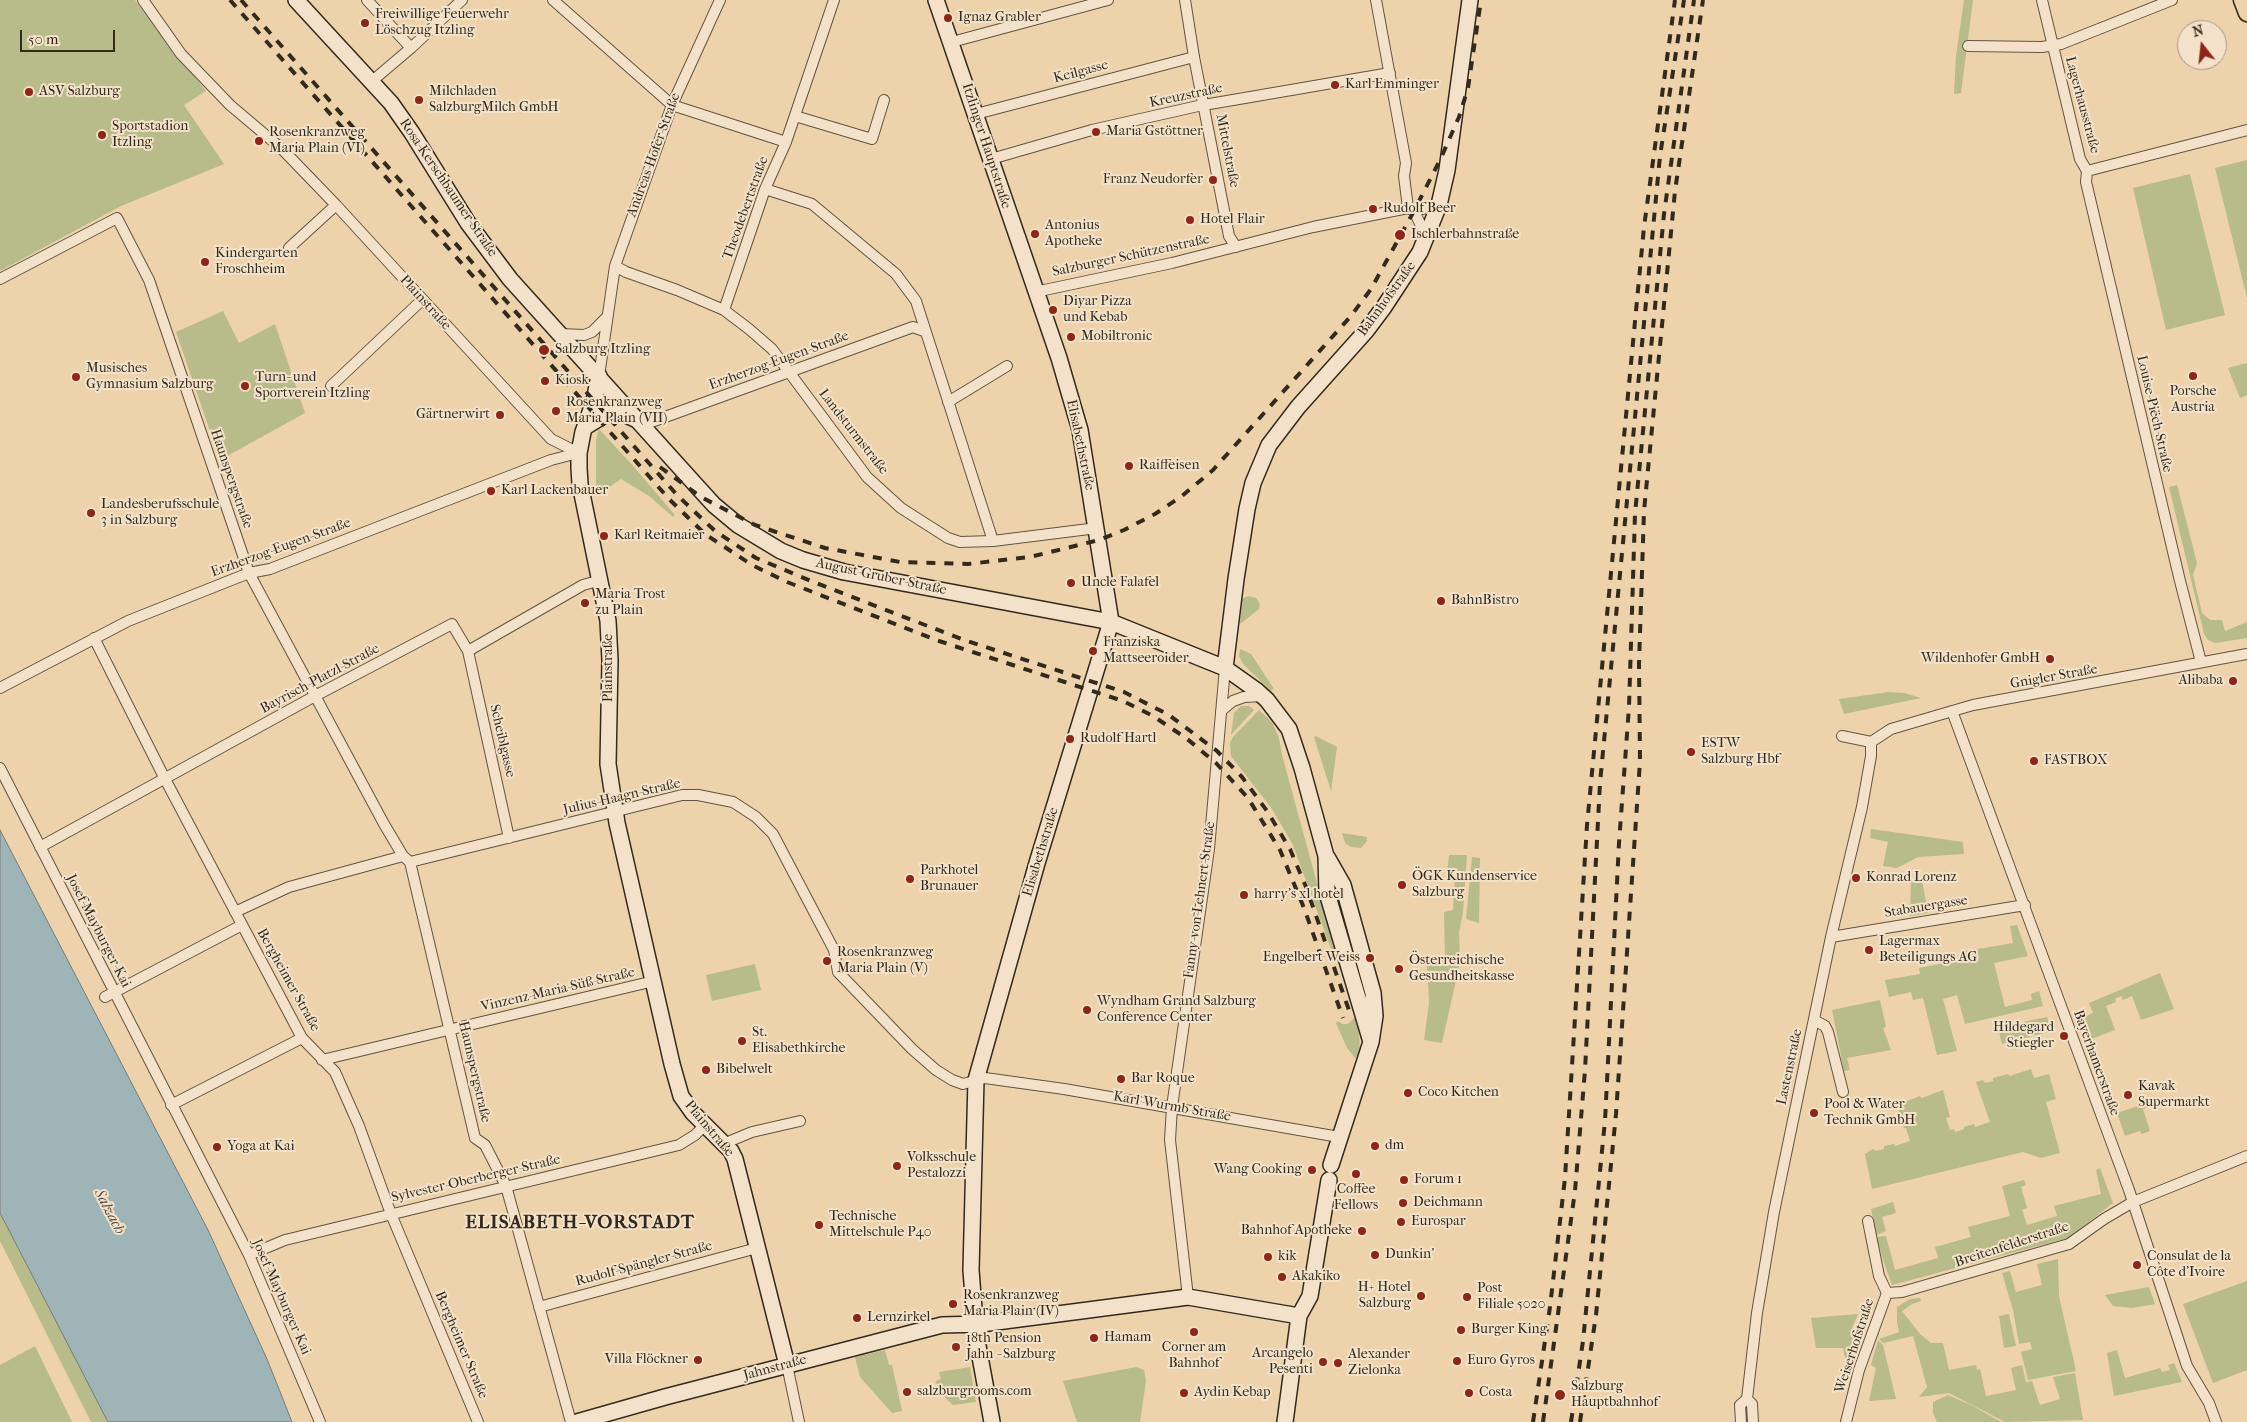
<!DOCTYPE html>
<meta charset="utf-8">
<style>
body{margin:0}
#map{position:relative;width:2247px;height:1422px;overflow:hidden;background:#edd2ac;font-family:"IM FELL French Canon",serif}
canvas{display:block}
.north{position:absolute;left:2177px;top:20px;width:50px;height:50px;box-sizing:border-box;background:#f3e2c9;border:1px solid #a79884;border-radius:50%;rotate:344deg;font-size:14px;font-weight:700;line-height:20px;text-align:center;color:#342a1c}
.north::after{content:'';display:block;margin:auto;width:18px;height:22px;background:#8f2418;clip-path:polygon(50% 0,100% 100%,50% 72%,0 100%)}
.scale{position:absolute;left:20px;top:30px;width:95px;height:22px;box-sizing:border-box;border:2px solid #342a1c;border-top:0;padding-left:6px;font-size:15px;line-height:18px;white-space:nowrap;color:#342a1c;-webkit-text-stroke:4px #f3e2c9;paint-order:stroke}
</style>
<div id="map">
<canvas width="2247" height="1422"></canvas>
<div class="north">N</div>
<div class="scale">50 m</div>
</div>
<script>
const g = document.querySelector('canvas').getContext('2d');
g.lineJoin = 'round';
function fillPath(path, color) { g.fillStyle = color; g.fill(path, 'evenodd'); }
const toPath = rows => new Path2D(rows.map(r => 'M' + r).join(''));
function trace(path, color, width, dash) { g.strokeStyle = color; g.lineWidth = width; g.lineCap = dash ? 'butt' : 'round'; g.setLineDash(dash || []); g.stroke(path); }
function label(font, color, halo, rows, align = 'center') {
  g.font = font + ' "IM FELL French Canon",serif'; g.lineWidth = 4; g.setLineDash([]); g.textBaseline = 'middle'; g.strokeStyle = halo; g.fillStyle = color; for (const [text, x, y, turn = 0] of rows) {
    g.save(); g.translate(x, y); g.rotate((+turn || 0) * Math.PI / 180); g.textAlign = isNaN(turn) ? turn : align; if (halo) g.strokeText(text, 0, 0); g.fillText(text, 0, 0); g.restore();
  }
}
const green = toPath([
 [0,0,135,0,206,91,184,105,224,164,121,206,0,271],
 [1964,0,1973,0,1961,93,1954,94,1956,56],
 [2247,160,2247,298,2215,168],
 [2190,174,2225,315,2166,330,2133,188],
 [223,311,239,343,275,324,305,413,220,460,176,332],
 [2247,363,2247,395,2240,398,2228,368],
 [599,429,634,467,675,515,673,517,649,496,621,479,596,496,596,440],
 [2177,485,2197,563,2193,575,2202,613,2210,620,2222,620,2225,631,2247,622,2247,638,2215,643,2208,640,2204,634,2169,487],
 [1248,596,1256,598,1260,604,1259,609,1240,624,1242,599],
 [1240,649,1251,654,1274,689,1271,691,1243,664,1239,656],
 [1889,692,1904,693,1921,698,1844,714,1839,699],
 [1241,706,1249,706,1254,710,1231,735,1234,713],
 [1259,710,1272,722,1279,738,1282,755,1337,956,1334,957,1293,845,1272,809,1231,756,1230,743,1233,737],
 [1316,736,1337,747,1331,791,1314,737],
 [1871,829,1963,842,1964,854,1918,857,1897,868,1883,866,1888,842,1870,838],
 [1342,833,1367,837,1367,841,1361,848,1351,847,1345,843],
 [1449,855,1467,855,1463,912,1459,933,1460,962,1442,1043,1424,1040,1429,1003,1427,965,1445,957,1444,912,1453,910,1455,873,1447,873],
 [1472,857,1480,858,1479,923,1466,919],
 [1922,880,1928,913,1910,916,1911,881],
 [2017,925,2028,956,1994,963,2005,1007,2032,1000,2031,994,2039,991,2043,1006,1965,1024,1957,995,1943,999,1957,1051,1937,1055,1923,998,1913,1000,1911,992,1889,997,1885,980,1920,974,1919,968,1961,960,1960,952,2013,943,2010,926],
 [755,964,761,990,712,1001,706,975],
 [2160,973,2174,1009,2141,1020,2132,996,2123,1000,2121,996,2115,999,2116,1002,2106,1006,2115,1030,2089,1040,2081,1018,2093,1013,2089,1003],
 [1880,1000,1886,1027,1883,1028,1891,1050,1847,1058,1850,1070,1844,1071,1832,1010],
 [2047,1017,2052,1031,2002,1044,1998,1027],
 [1354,1018,1357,1018,1359,1034,1360,1050,1356,1059,1347,1048,1336,1023,1338,1021,1342,1024,1348,1024],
 [2031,1069,2034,1078,2049,1074,2056,1099,2046,1102,2060,1153,2041,1158,2023,1152,1872,1189,1865,1154,1871,1150,1874,1149,1875,1151,1884,1149,1884,1146,1894,1144,1895,1146,1910,1141,1906,1128,1904,1128,1896,1102,1904,1100,1905,1102,1920,1096,1922,1098,1943,1090,1950,1117,1946,1118,1950,1130,1954,1129,1955,1132,1964,1129,1964,1127,1974,1124,1975,1127,1990,1122,1976,1082,1983,1080,1985,1083,1993,1081,1993,1078,2008,1074,2010,1076],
 [2153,1101,2154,1105,2143,1109,2150,1131,2141,1134,2140,1131,2125,1136,2117,1113],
 [2100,1168,2113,1203,2068,1238,1892,1285,1875,1237,1886,1236,1895,1270,1938,1258,1935,1247,1971,1237,1968,1227,2010,1216,2002,1186,2024,1180,2026,1185,2021,1187,2027,1208,2022,1210,2027,1225,2057,1216,2054,1206,2101,1194,2096,1170],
 [1893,1202,1896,1213,1882,1217,1886,1231,1876,1235,1871,1209],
 [0,1213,108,1422,91,1422,0,1241],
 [2058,1259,2059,1296,2076,1371,2028,1380,2021,1352,2032,1349,2030,1342,2019,1344,2013,1310,2002,1273,2010,1271,2016,1292,2042,1285,2037,1264],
 [2247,1281,2247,1370,2213,1383,2183,1304],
 [2149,1287,2155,1304,2132,1308,2113,1306,2105,1295],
 [1920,1298,1921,1301,1912,1304,1902,1311,1920,1334,1931,1343,1943,1343,1949,1370,1976,1365,1977,1370,1980,1369,1986,1396,2016,1390,2011,1368,2022,1365,2026,1382,2032,1381,2040,1405,2060,1399,2053,1377,2075,1373,2083,1420,2005,1422,1949,1393,1919,1397,1927,1387,1913,1336,1883,1343,1879,1339,1899,1332,1897,1322,1897,1307,1910,1299],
 [1858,1314,1850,1333,1856,1336,1854,1358,1845,1358,1843,1348,1816,1348,1811,1318],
 [2009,1314,2016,1346,2004,1348,1999,1316],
 [1878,1340,1883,1345,1896,1399,1869,1401,1876,1368,1871,1365],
 [35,1346,72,1422,0,1422,0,1365],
 [885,1350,889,1365,892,1365,902,1411,892,1413,860,1377,855,1357],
 [2117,1350,2125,1378,2160,1368,2162,1372,2170,1370,2168,1365,2174,1363,2182,1382,2114,1396,2107,1353],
 [970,1367,976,1402,953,1405,938,1391,936,1381,941,1379,939,1372],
 [1136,1367,1144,1370,1146,1381,1140,1422,1077,1422,1063,1381],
 [1948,1395,1971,1405,2001,1422,1937,1422,1933,1413,1933,1402]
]);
const water = toPath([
 [0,830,208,1230,267,1359,292,1422,108,1422,0,1213,0,830]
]);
const street = toPath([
 [143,0,181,54,230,105,282,149,336,205,551,439,579,453],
 [367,0,411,48],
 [553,0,672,105,786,142],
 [1185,0,1194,57,1229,236,1236,247],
 [1376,0,1406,163,1404,176,1408,208,1414,211,1426,236],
 [2042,0,2080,159,2087,171],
 [952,42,1108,0],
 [1968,46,2042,47,2061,44,2172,0],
 [371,82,411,48,462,0],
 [976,114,1194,57],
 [795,116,872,139,884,100],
 [991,159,1092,130,1198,106,1390,73],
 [2087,171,2086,182,2180,581,2201,662],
 [2087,171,2247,130],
 [765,189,812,204,896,274,916,301,993,541],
 [1414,211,1439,205],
 [289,248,336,205],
 [615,266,626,272,677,290,724,310,749,329,772,349,867,477,901,508,948,538,960,542,993,541,1097,528],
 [0,279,117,218,149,280,249,573,384,824,403,856,410,862,682,795,698,795,733,802,756,817,773,834,834,950,838,972,912,1049,936,1070,952,1080,963,1084,985,1078,1064,1089,1339,1137],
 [1035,292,1172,263,1313,227,1408,208],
 [724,310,765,189,786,142,834,0],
 [560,334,584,335,592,332,607,317],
 [599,376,615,266,672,105,720,0],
 [331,386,422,300],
 [948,402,1007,366],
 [643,425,913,327,924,331],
 [94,638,165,779,302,1038,335,1072,359,1126,391,1214,478,1422],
 [468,651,509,838],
 [0,688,128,621,249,573,270,569,551,460,578,453],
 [1221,711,1233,701,1244,697,1263,696],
 [1952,711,2129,1190,2187,1366,2209,1403,2216,1422],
 [1842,736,1871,742],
 [1871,742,1891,729,1973,705,2247,654],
 [0,768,249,1255,320,1422],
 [40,847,315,696,452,624,468,651,583,585,601,580],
 [410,862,475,1138,485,1145,506,1186,571,1422],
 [235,912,289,887,403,856],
 [1831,937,2025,905],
 [105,997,242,925],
 [1814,1020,1825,1026,1828,1032,1843,1092],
 [322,1060,654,981],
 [171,1105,302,1038],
 [723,1144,752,1132,800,1121],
 [249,1255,285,1240,679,1145,695,1135,705,1125],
 [1887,1293,1902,1292,2069,1244,2104,1219,2133,1202,2247,1156],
 [1188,1297,1170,1140,1172,1107,1209,849,1225,668],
 [539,1307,757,1248],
 [787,1365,799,1422],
 [1747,1399,1752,1404,1753,1422],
 [1741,1422,1740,1405,1747,1399,1757,1313,1774,1212,1831,937,1862,807,1871,756,1871,742],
 [1846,1422,1859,1370,1887,1293,1879,1276,1868,1221]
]);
const secondary = toPath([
 [296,0,391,103,412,133,468,223,510,279,694,483,714,505,738,525,781,551,803,560,844,572,1111,622,1225,668,1256,690,1267,700,1289,729,1302,768,1326,856,1327,893,1371,1042],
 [936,0,1059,358,1080,430,1111,622,1037,863,976,1080,971,1270,976,1335,992,1422],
 [599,376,594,401,583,432,579,453,579,468,580,484,608,621,610,660,608,764,617,823,672,1064,681,1096,693,1113,731,1151,735,1159,787,1365],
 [585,427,606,414,612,413,622,413,637,420],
 [1225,668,1236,579,1247,509,1253,483,1269,445,1298,407,1366,331,1384,307,1420,252,1439,205,1447,170,1470,0],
 [1327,857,1343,885,1373,993,1375,1016,1371,1042,1331,1165],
 [577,1422,665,1397,942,1325,981,1324,1188,1297,1299,1316],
 [1285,1422,1299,1316,1310,1296,1329,1180]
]);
const primary = toPath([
 [2242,0,2247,13]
]);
const rail = toPath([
 [230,0,669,499,705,534,752,565,787,582,939,641,1123,701,1153,716,1186,738,1216,763,1248,798,1280,850,1304,908,1343,1018],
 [241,0,677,495,715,531,756,558,816,583,964,640,1124,692,1169,715,1217,751,1242,777,1267,811,1290,849,1306,887,1351,1016],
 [660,467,701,497,755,525,825,548,900,562,968,564,1030,557,1099,540,1124,530,1155,514,1182,496,1213,470,1351,316,1371,289,1414,211,1441,158,1459,117,1468,88,1481,0],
 [1533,1422,1550,1307,1565,1178,1587,825,1644,227,1675,0],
 [1543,1422,1575,1191,1585,1070,1600,783,1655,208,1660,156,1684,0],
 [1571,1422,1583,1341,1605,1121,1619,843,1629,707,1635,514,1664,214,1694,0],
 [1580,1422,1596,1315,1616,1114,1640,761,1639,664,1644,511,1675,191,1703,0]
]);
const markers = [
 [948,18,5,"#8f2418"],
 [365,23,5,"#8f2418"],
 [1335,85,5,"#8f2418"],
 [29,92,5,"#8f2418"],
 [419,100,5,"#8f2418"],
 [1096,132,5,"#8f2418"],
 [102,135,5,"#8f2418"],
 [259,141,5,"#8f2418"],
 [1213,180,5,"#8f2418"],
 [1373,209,5,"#8f2418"],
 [1190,220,5,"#8f2418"],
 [1035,234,5,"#8f2418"],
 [1400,235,6,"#8f2418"],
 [205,262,5,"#8f2418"],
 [1053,310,5,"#8f2418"],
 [1071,337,5,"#8f2418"],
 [544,350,6,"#8f2418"],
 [2193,376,5,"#8f2418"],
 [76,377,5,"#8f2418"],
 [545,381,5,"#8f2418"],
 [245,386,5,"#8f2418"],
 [556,411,5,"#8f2418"],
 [500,415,5,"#8f2418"],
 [1129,466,5,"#8f2418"],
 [491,491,5,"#8f2418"],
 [91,513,5,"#8f2418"],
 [604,536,5,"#8f2418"],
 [1071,583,5,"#8f2418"],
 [1441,601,5,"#8f2418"],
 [585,603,5,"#8f2418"],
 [1093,651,5,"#8f2418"],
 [2050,659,5,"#8f2418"],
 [2233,681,5,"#8f2418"],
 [1070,739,5,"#8f2418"],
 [1691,752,5,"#8f2418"],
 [2034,761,5,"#8f2418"],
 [1856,878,5,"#8f2418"],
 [910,879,5,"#8f2418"],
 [1402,885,5,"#8f2418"],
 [1244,895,5,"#8f2418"],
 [1869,950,5,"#8f2418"],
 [1370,958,5,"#8f2418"],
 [827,961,5,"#8f2418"],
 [1399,969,5,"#8f2418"],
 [1087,1010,5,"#8f2418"],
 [2064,1036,5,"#8f2418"],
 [742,1041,5,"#8f2418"],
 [706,1070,5,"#8f2418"],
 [1121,1079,5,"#8f2418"],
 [1408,1093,5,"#8f2418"],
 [2128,1095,5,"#8f2418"],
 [1814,1113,5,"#8f2418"],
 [1375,1146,5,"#8f2418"],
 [217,1147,5,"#8f2418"],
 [897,1166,5,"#8f2418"],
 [1312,1170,5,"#8f2418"],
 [1356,1174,5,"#8f2418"],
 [1404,1180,5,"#8f2418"],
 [1403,1203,5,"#8f2418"],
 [1401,1222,5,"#8f2418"],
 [819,1225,5,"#8f2418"],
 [1362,1231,5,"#8f2418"],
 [1375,1255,5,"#8f2418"],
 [1268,1257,5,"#8f2418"],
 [2137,1265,5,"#8f2418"],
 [1282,1277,5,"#8f2418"],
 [1421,1296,5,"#8f2418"],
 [1467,1297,5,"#8f2418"],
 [953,1304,5,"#8f2418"],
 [857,1318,5,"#8f2418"],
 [1461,1330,5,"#8f2418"],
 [1194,1332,5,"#8f2418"],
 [1094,1338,5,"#8f2418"],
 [956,1347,5,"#8f2418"],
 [698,1360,5,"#8f2418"],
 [1457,1361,5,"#8f2418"],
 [1323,1362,5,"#8f2418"],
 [1338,1363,5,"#8f2418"],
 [907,1392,5,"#8f2418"],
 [1184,1393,5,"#8f2418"],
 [1469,1393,5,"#8f2418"],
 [1560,1395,6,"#8f2418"]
];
const poiNames = [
 ["Freiwillige Feuerwehr",375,15],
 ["Löschzug Itzling",375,31],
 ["Ignaz Grabler",958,18],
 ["Karl Emminger",1345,85],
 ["ASV Salzburg",39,92],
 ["Milchladen",429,92],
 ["SalzburgMilch GmbH",429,108],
 ["Sportstadion",112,127],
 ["Itzling",112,143],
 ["Maria Gstöttner",1106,132],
 ["Rosenkranzweg",269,133],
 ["Maria Plain (VI)",269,149],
 ["Franz Neudorfer",1203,180,"right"],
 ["Rudolf Beer",1383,209],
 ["Hotel Flair",1200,220],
 ["Antonius",1045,226],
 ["Apotheke",1045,242],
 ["Ischlerbahnstraße",1411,235],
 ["Kindergarten",215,254],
 ["Froschheim",215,270],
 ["Diyar Pizza",1063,302],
 ["und Kebab",1063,318],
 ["Mobiltronic",1081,337],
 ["Salzburg Itzling",555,350],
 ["Musisches",86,369],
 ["Gymnasium Salzburg",86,385],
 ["Turn- und",255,378],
 ["Sportverein Itzling",255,394],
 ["Kiosk",555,381],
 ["Porsche",2193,392,"center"],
 ["Austria",2193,408,"center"],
 ["Rosenkranzweg",566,403],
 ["Maria Plain (VII)",566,419],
 ["Gärtnerwirt",490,415,"right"],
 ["Raiffeisen",1139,466],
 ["Karl Lackenbauer",501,491],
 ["Landesberufsschule",101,505],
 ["3 in Salzburg",101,521],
 ["Karl Reitmaier",614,536],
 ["Uncle Falafel",1081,583],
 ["Maria Trost",595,595],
 ["zu Plain",595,611],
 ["BahnBistro",1451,601],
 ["Franziska",1103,643],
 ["Mattseeroider",1103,659],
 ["Wildenhofer GmbH",2040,659,"right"],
 ["Alibaba",2223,681,"right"],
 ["Rudolf Hartl",1080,739],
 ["ESTW",1701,744],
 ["Salzburg Hbf",1701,760],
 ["FASTBOX",2044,761],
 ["Parkhotel",920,871],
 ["Brunauer",920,887],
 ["ÖGK Kundenservice",1412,877],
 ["Salzburg",1412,893],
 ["Konrad Lorenz",1866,878],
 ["harry’s xl hotel",1254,895],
 ["Lagermax",1879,942],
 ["Beteiligungs AG",1879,958],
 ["Rosenkranzweg",837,953],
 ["Maria Plain (V)",837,969],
 ["Engelbert Weiss",1360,958,"right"],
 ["Österreichische",1409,961],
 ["Gesundheitskasse",1409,977],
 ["Wyndham Grand Salzburg",1097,1002],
 ["Conference Center",1097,1018],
 ["Hildegard",2054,1028,"right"],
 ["Stiegler",2054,1044,"right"],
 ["St.",752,1033],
 ["Elisabethkirche",752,1049],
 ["Bibelwelt",716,1070],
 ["Bar Roque",1131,1079],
 ["Kavak",2138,1087],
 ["Supermarkt",2138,1103],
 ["Coco Kitchen",1418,1093],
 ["Pool & Water",1824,1105],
 ["Technik GmbH",1824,1121],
 ["dm",1385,1146],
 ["Yoga at Kai",227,1147],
 ["Volksschule",907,1158],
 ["Pestalozzi",907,1174],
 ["Wang Cooking",1302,1170,"right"],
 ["Forum 1",1414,1180],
 ["Coffee",1356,1190,"center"],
 ["Fellows",1356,1206,"center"],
 ["Deichmann",1413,1203],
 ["Technische",829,1217],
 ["Mittelschule P40",829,1233],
 ["Eurospar",1411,1222],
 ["Bahnhof Apotheke",1352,1231,"right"],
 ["Dunkin'",1385,1255],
 ["kik",1278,1257],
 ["Consulat de la",2147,1257],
 ["Côte d'Ivoire",2147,1273],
 ["Akakiko",1292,1277],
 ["H+ Hotel",1411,1288,"right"],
 ["Salzburg",1411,1304,"right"],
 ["Post",1477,1289],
 ["Filiale 5020",1477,1305],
 ["Rosenkranzweg",963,1296],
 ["Maria Plain (IV)",963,1312],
 ["Lernzirkel",867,1318],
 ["Burger King",1471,1330],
 ["Hamam",1104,1338],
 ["18th Pension",966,1339],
 ["Jahn - Salzburg",966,1355],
 ["Corner am",1194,1348,"center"],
 ["Bahnhof",1194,1364,"center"],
 ["Arcangelo",1313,1354,"right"],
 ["Pesenti",1313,1370,"right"],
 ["Alexander",1348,1355],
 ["Zielonka",1348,1371],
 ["Villa Flöckner",688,1360,"right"],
 ["Euro Gyros",1467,1361],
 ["Salzburg",1571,1387],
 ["Hauptbahnhof",1571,1403],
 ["salzburgrooms.com",917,1392],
 ["Aydin Kebap",1194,1393],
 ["Costa",1479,1393]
];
const streetNames = [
 ["Keilgasse",1081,72,-15],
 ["Kreuzstraße",1186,96,-12],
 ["Lagerhausstraße",2082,105,75],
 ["Itzlinger Hauptstraße",986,146,72],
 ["Mittelstraße",1227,151,79],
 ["Andreas-Hofer-Straße",654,155,-70],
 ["Rosa-Kerschbaumer-Straße",448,188,56],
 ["Theodebertstraße",746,208,-70],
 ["Salzburger Schützenstraße",1131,256,-12],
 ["Bahnhofstraße",1387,299,-54],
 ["Plainstraße",425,303,48],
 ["Erzherzog-Eugen-Straße",779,361,-20],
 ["Louise-Piëch-Straße",2154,414,77],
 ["Landsturmstraße",853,432,52],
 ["Elisabethstraße",1080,445,78],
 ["Haunspergstraße",231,479,71],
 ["Erzherzog-Eugen-Straße",281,548,-20],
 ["August-Gruber-Straße",881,577,12],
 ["Plainstraße",609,668,-90],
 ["Gnigler Straße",2054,677,-10],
 ["Bayrisch-Platzl-Straße",320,679,-28],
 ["Scheiblgasse",502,741,77],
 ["Julius-Haagn-Straße",622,797,-13],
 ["Elisabethstraße",1041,852,-73],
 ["Fanny-von-Lehnert-Straße",1200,900,-82],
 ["Stabauergasse",1926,907,-9],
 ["Josef-Mayburger-Kai",98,931,63],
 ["Bergheimer Straße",288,980,61],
 ["Vinzenz-Maria-Süß-Straße",558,990,-13],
 ["Bayerhamerstraße",2096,1063,70],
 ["Lastenstraße",1790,1067,-78],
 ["Haunspergstraße",474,1072,77],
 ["Karl-Wurmb-Straße",1172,1107,10],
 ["Plainstraße",709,1129,50],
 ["Sylvester-Oberberger-Straße",476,1179,-13],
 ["Breitenfelderstraße",2012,1245,-18],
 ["Rudolf-Spängler-Straße",644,1264,-15],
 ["Josef-Mayburger-Kai",281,1297,66],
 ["Bergheimer Straße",461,1345,67],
 ["Weiserhofstraße",1855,1346,-72],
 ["Jahnstraße",775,1368,-15]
];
const waterNames = [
 ["Salzach",109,1212,62]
];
const districtNames = [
 ["ELISABETH-VORSTADT",580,1223]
];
fillPath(green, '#b7bc8a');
fillPath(water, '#9fb4b6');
trace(water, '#747d78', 1);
trace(street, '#625440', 12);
trace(secondary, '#342a1c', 18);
trace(primary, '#342a1c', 19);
trace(street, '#f3e2c9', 10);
trace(secondary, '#f3e2c9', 15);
trace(primary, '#edd2ac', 16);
trace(rail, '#342a1c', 4, [9, 9]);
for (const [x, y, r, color] of markers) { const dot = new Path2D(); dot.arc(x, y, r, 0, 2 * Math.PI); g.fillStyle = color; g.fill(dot); trace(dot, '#f3e2c9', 2); }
label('14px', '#342a1c', '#f3e2c9', poiNames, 'left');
label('14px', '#342a1c', '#f3e2c9', streetNames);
label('italic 15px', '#4f4c42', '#f3e2c9', waterNames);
g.letterSpacing = '1px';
label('bold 19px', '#342a1c', '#f3e2c9', districtNames);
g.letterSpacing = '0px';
</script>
